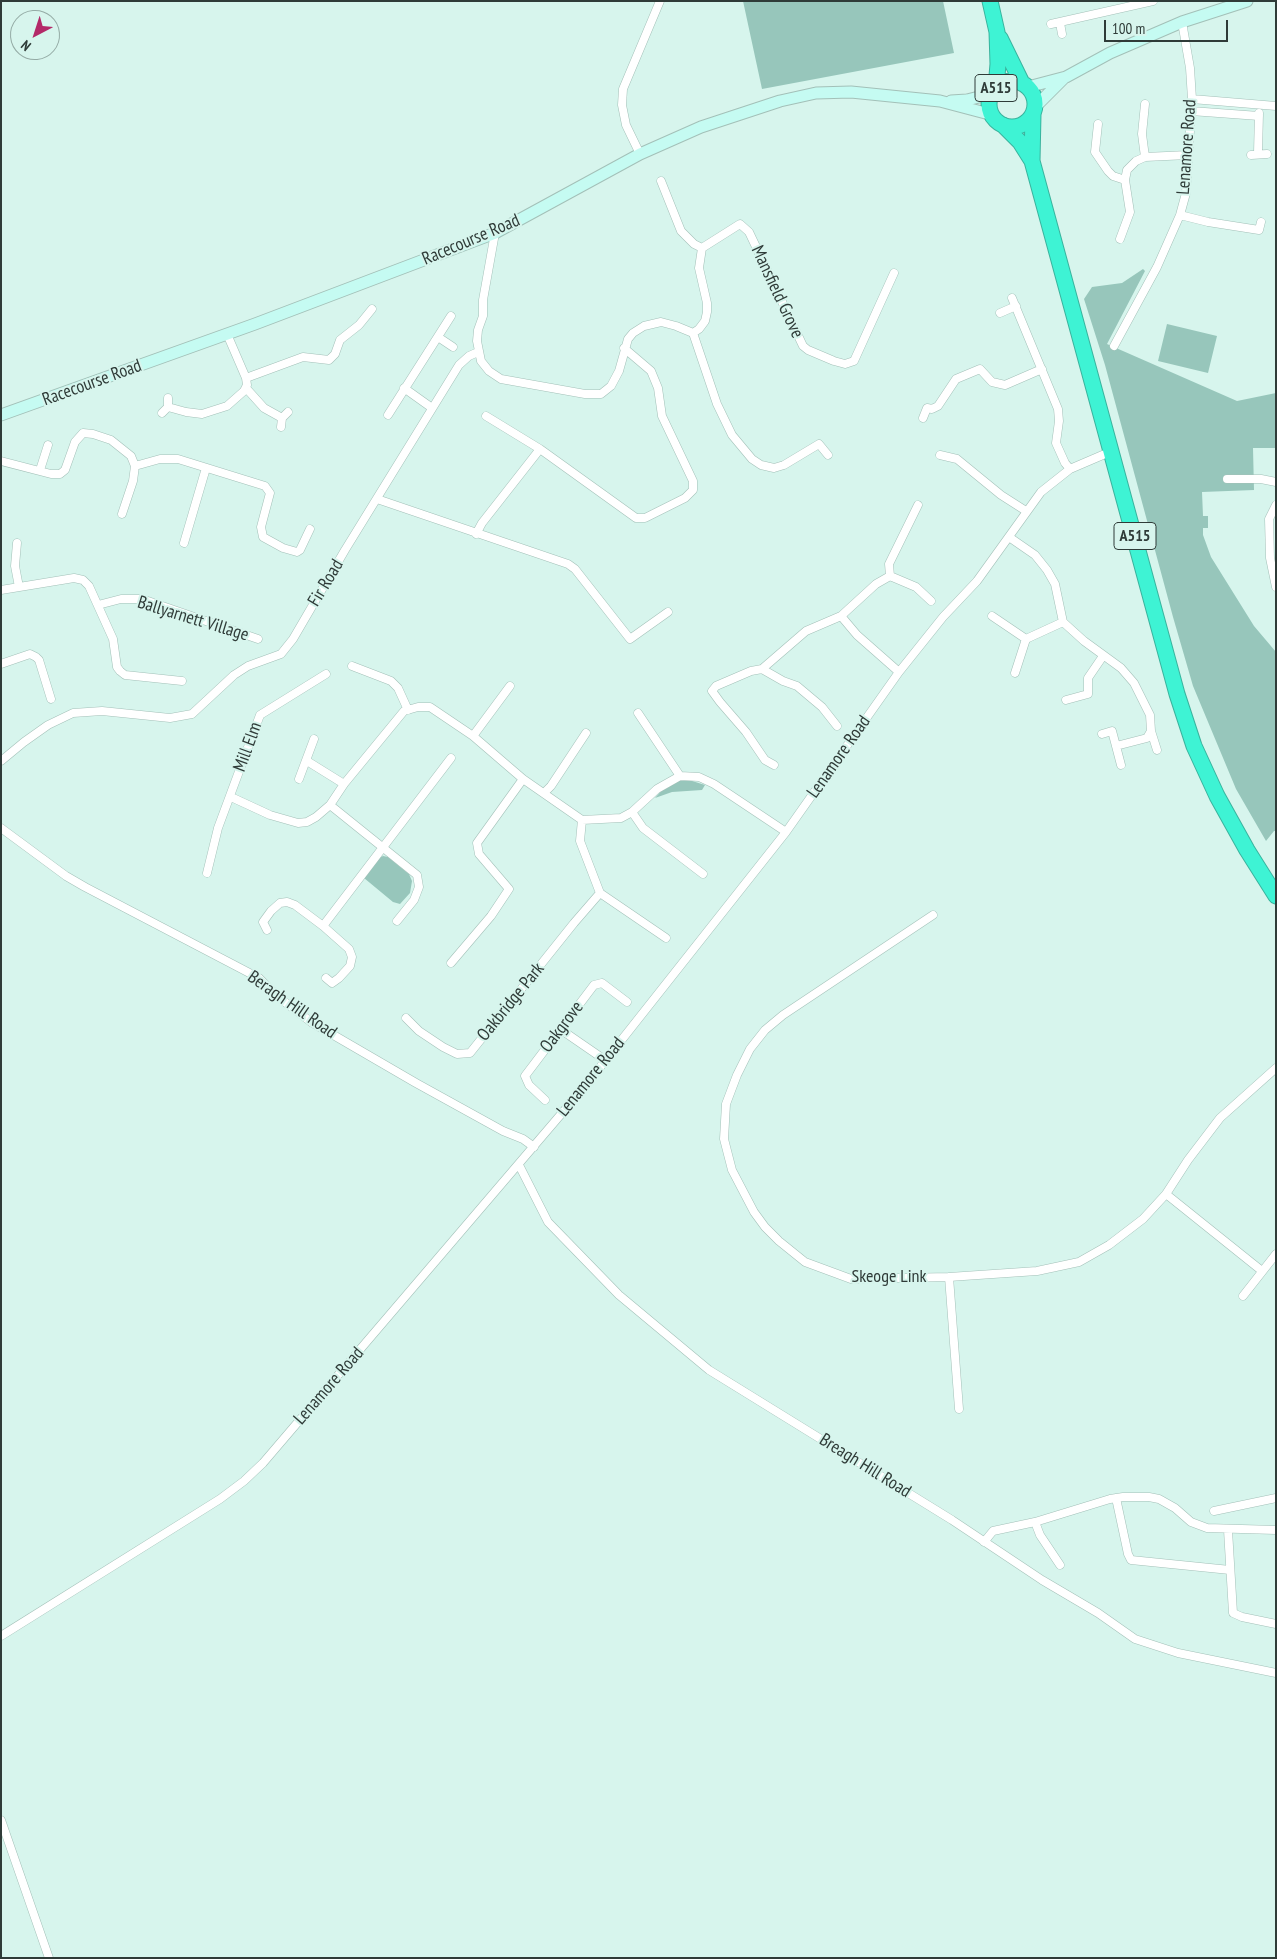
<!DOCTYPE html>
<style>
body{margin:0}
#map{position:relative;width:1277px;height:1959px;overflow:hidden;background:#d7f5ed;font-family:"PT Sans Narrow",sans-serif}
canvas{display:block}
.frame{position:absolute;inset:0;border:2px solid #2f3b38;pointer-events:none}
.north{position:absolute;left:10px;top:10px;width:50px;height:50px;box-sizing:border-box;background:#d7f5ed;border:1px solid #94aba5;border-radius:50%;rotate:220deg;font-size:14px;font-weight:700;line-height:20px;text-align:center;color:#2f3b38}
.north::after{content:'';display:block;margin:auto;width:18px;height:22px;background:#b32968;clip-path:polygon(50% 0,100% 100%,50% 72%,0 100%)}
.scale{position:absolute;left:1104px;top:20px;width:124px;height:22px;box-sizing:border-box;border:2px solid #2f3b38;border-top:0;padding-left:6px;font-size:15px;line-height:18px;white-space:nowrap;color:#2f3b38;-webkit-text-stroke:4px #d7f5ed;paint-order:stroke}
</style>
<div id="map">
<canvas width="1277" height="1959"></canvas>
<div class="frame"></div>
<div class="north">N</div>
<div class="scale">100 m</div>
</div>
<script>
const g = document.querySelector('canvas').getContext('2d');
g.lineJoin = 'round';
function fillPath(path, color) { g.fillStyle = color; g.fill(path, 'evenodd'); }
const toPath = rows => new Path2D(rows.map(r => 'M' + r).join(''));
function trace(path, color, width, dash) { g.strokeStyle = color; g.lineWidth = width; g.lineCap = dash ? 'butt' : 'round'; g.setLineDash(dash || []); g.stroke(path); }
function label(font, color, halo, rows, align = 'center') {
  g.font = font + ' "PT Sans Narrow",sans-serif'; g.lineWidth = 4; g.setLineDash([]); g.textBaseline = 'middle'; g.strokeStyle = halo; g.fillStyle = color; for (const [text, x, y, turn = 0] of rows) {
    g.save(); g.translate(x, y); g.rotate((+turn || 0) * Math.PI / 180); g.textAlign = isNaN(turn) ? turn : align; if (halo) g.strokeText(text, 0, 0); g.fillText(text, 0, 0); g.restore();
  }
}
const green = toPath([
 [743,1,943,1,954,53,762,89],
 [1143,269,1145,271,1107,344,1237,401,1276,393,1276,448,1253,448,1254,490,1202,492,1203,516,1208,516,1208,528,1203,528,1203,535,1211,557,1254,626,1276,652,1276,831,1274,831,1266,841,1236,789,1193,686,1173,617,1105,365,1084,299,1092,287,1122,283],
 [1167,324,1217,336,1208,373,1158,361],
 [689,780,705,785,702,790,672,792,655,798,664,788,678,781],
 [383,856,388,857,409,874,412,881,410,893,400,904,393,902,364,878,379,858]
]);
const street = toPath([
 [1060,23,1062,34],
 [1051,24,1153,1],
 [1192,99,1276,106],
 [1145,104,1142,134,1145,157],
 [1191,111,1259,116],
 [1098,124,1095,152,1108,171,1113,176,1125,180],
 [1258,153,1259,113],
 [640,154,626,125,622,105,623,89,660,1],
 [1251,155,1267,154],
 [661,181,681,231,694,244,702,248],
 [1180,215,1208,222,1259,230,1261,222],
 [495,233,483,300,483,316,478,330,477,341,481,361,489,371,501,379,585,394,601,394,611,386,619,371,628,339,633,333,644,326,661,322,676,326,693,333,717,404,732,435,752,459,761,465,774,468,784,465,819,444,828,455],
 [1120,239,1130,212,1125,180,1127,170,1136,161,1145,157,1188,155],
 [1012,298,1058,409,1059,421,1056,443,1065,463,1070,469],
 [1000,313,1016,306],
 [693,333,699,329,705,321,707,312,707,303,699,268,702,248,740,224,749,232,803,346,808,350,834,361,845,364,854,361,894,273],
 [438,337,453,347],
 [1114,346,1157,267,1180,215,1186,193,1192,99,1190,68,1182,22],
 [246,378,303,357,329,360,335,354,340,340,359,325,372,309],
 [246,388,264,408,282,418],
 [404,388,432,408],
 [168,407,186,412,202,414,227,406,244,391,247,385,246,378,227,334],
 [162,413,168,407,168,398],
 [388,415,451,316],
 [486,416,540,449,636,518,645,518,685,498,693,490,693,481,662,416,658,388,651,371,624,348],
 [923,418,927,408,932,409,938,406,956,379,980,369,992,382,1005,385,1042,369],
 [281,427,282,418,288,412],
 [940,455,957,459,1001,495,1026,511],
 [1,461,51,474,60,474,65,470,75,442,83,433,93,434,111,440,131,456,135,466,133,481,122,514],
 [135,466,160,459,178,459,265,486,270,493,261,527,263,537,283,548,297,552,300,550,310,529],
 [40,470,48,445],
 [1227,479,1261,479,1276,482],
 [377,499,568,564,575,569,630,639,668,612],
 [1276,505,1269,519,1270,558,1276,587],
 [476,534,482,523,540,449],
 [1009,537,1035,555,1047,570,1055,584,1063,622,1084,641,1121,668,1134,683,1150,715,1151,731,1157,750],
 [17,543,15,566,19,587],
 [184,543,206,468],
 [890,576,916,587,931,601],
 [1,590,74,578,83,580,89,586,113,639,117,667,120,671,125,675,182,681],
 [98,605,121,599,142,599,258,639],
 [841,616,876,584,890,576,889,564,918,505],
 [992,616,1026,639,1063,622],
 [1,664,30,654,36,657,39,660,51,699],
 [352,666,391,681,398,688,408,710],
 [762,669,783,681,797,686,822,707,837,726],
 [1015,673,1026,639],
 [1066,700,1088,694,1088,678,1103,656],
 [638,713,680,776],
 [1102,734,1112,731,1116,746,1147,738,1151,731],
 [473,736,510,686],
 [1116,746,1121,765],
 [1,761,24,742,48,725,73,713,102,711,170,718,192,714,234,675,248,666,281,654,293,639,345,550,459,365,469,356,478,352],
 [307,761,344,784],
 [774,765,765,760,746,732,720,702,712,691,716,686,751,671,762,669,806,631,841,616,857,635,899,672],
 [299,779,314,739],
 [544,793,551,786,586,733],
 [231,797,270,815,298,823,307,822,316,817,330,805,344,784,404,711,418,707,430,707,473,736,523,779,582,820,621,818,632,812,657,789,680,776,699,777,714,784,786,832],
 [330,805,417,875,419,887,414,900,397,921],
 [632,812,643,828,703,874],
 [1,828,66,876,85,887,259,978,277,996,311,1022,416,1083,503,1131,523,1139,534,1147],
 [207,873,218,828,260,715,326,674],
 [600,893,666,938],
 [933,915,783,1015,765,1030,750,1049,737,1075,726,1104,724,1139,732,1170,754,1212,765,1227,779,1241,805,1262,851,1279,949,1277,1037,1271,1079,1262,1109,1245,1143,1219,1166,1194,1188,1160,1220,1118,1276,1068],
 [323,926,451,758],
 [267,930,263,922,271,911,280,903,287,902,295,905,323,926,349,949,352,957,350,966,339,978,332,983,326,978],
 [451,963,491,916,509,889,479,854,477,843,523,779],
 [406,1018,419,1031,443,1047,457,1054,470,1053,574,923,600,893,580,841,582,820],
 [560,1029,605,1060],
 [545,1100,529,1085,525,1076,594,985,602,983,627,1002],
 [519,1165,548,1222,619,1295,709,1370,952,1520,1042,1580,1098,1613,1135,1639,1178,1653,1276,1673],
 [1166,1194,1262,1271],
 [949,1277,959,1409],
 [1243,1296,1276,1254],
 [1116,1498,1128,1554,1131,1560,1230,1570],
 [1214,1511,1276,1498],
 [1035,1522,1040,1535,1060,1565],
 [1228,1530,1233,1613,1242,1617,1276,1624],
 [984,1542,993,1531,1035,1522,1110,1499,1123,1497,1149,1497,1159,1499,1175,1508,1191,1522,1207,1528,1276,1530],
 [1,1636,220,1499,244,1481,263,1463,586,1085,786,832,899,672,943,617,977,581,1041,492,1070,469,1112,451],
 [1,1820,49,1958]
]);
const secondary = toPath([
 [1028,87,1066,77,1110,53,1182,22,1247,1],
 [951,101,967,100,991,94],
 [1035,107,1064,78],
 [1,415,255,324,495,233,640,154,701,127,780,101,816,93,851,92,940,101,993,115]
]);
const highway = toPath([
 [990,1,997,32,998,64,996,88],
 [1000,38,1022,83],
 '989 104a23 23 0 1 1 46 0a23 23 0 1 1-46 0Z',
 [1033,114,1032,161,1177,694,1194,746,1217,796,1247,850,1276,896],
 [1003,125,1020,142,1032,161]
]);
const shields = [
 [996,88,42],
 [1135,536,42]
];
const shieldNames = [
 ["A515",996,88],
 ["A515",1135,536]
];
const streetNames = [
 ["Lenamore Road",1187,147,-86],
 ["Racecourse Road",471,240,-23],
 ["Mansfield Grove",777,292,65],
 ["Racecourse Road",92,383,-20],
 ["Fir Road",326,583,-59],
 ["Ballyarnett Village",193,619,17],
 ["Mill Elm",248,747,-70],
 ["Lenamore Road",839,757,-55],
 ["Oakbridge Park",511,1002,-51],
 ["Beragh Hill Road",292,1005,35],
 ["Oakgrove",562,1027,-53],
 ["Lenamore Road",591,1077,-51],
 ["Skeoge Link",889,1277],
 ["Lenamore Road",329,1386,-49],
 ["Breagh Hill Road",865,1466,32]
];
fillPath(green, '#97c6bb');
trace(street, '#a3c0b8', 9);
trace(secondary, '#a3c0b8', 13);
trace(highway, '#39b39d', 17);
trace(street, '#fff', 8);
trace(secondary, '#c5fbf2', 11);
trace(highway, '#3ef3d4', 15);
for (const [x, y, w] of shields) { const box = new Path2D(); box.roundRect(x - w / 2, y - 13.5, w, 27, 4); g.fillStyle = '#d7f5ed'; g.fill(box); trace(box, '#2f3b38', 1); }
label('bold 16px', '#2f3b38', null, shieldNames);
label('18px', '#2f3b38', '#d7f5ed', streetNames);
</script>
